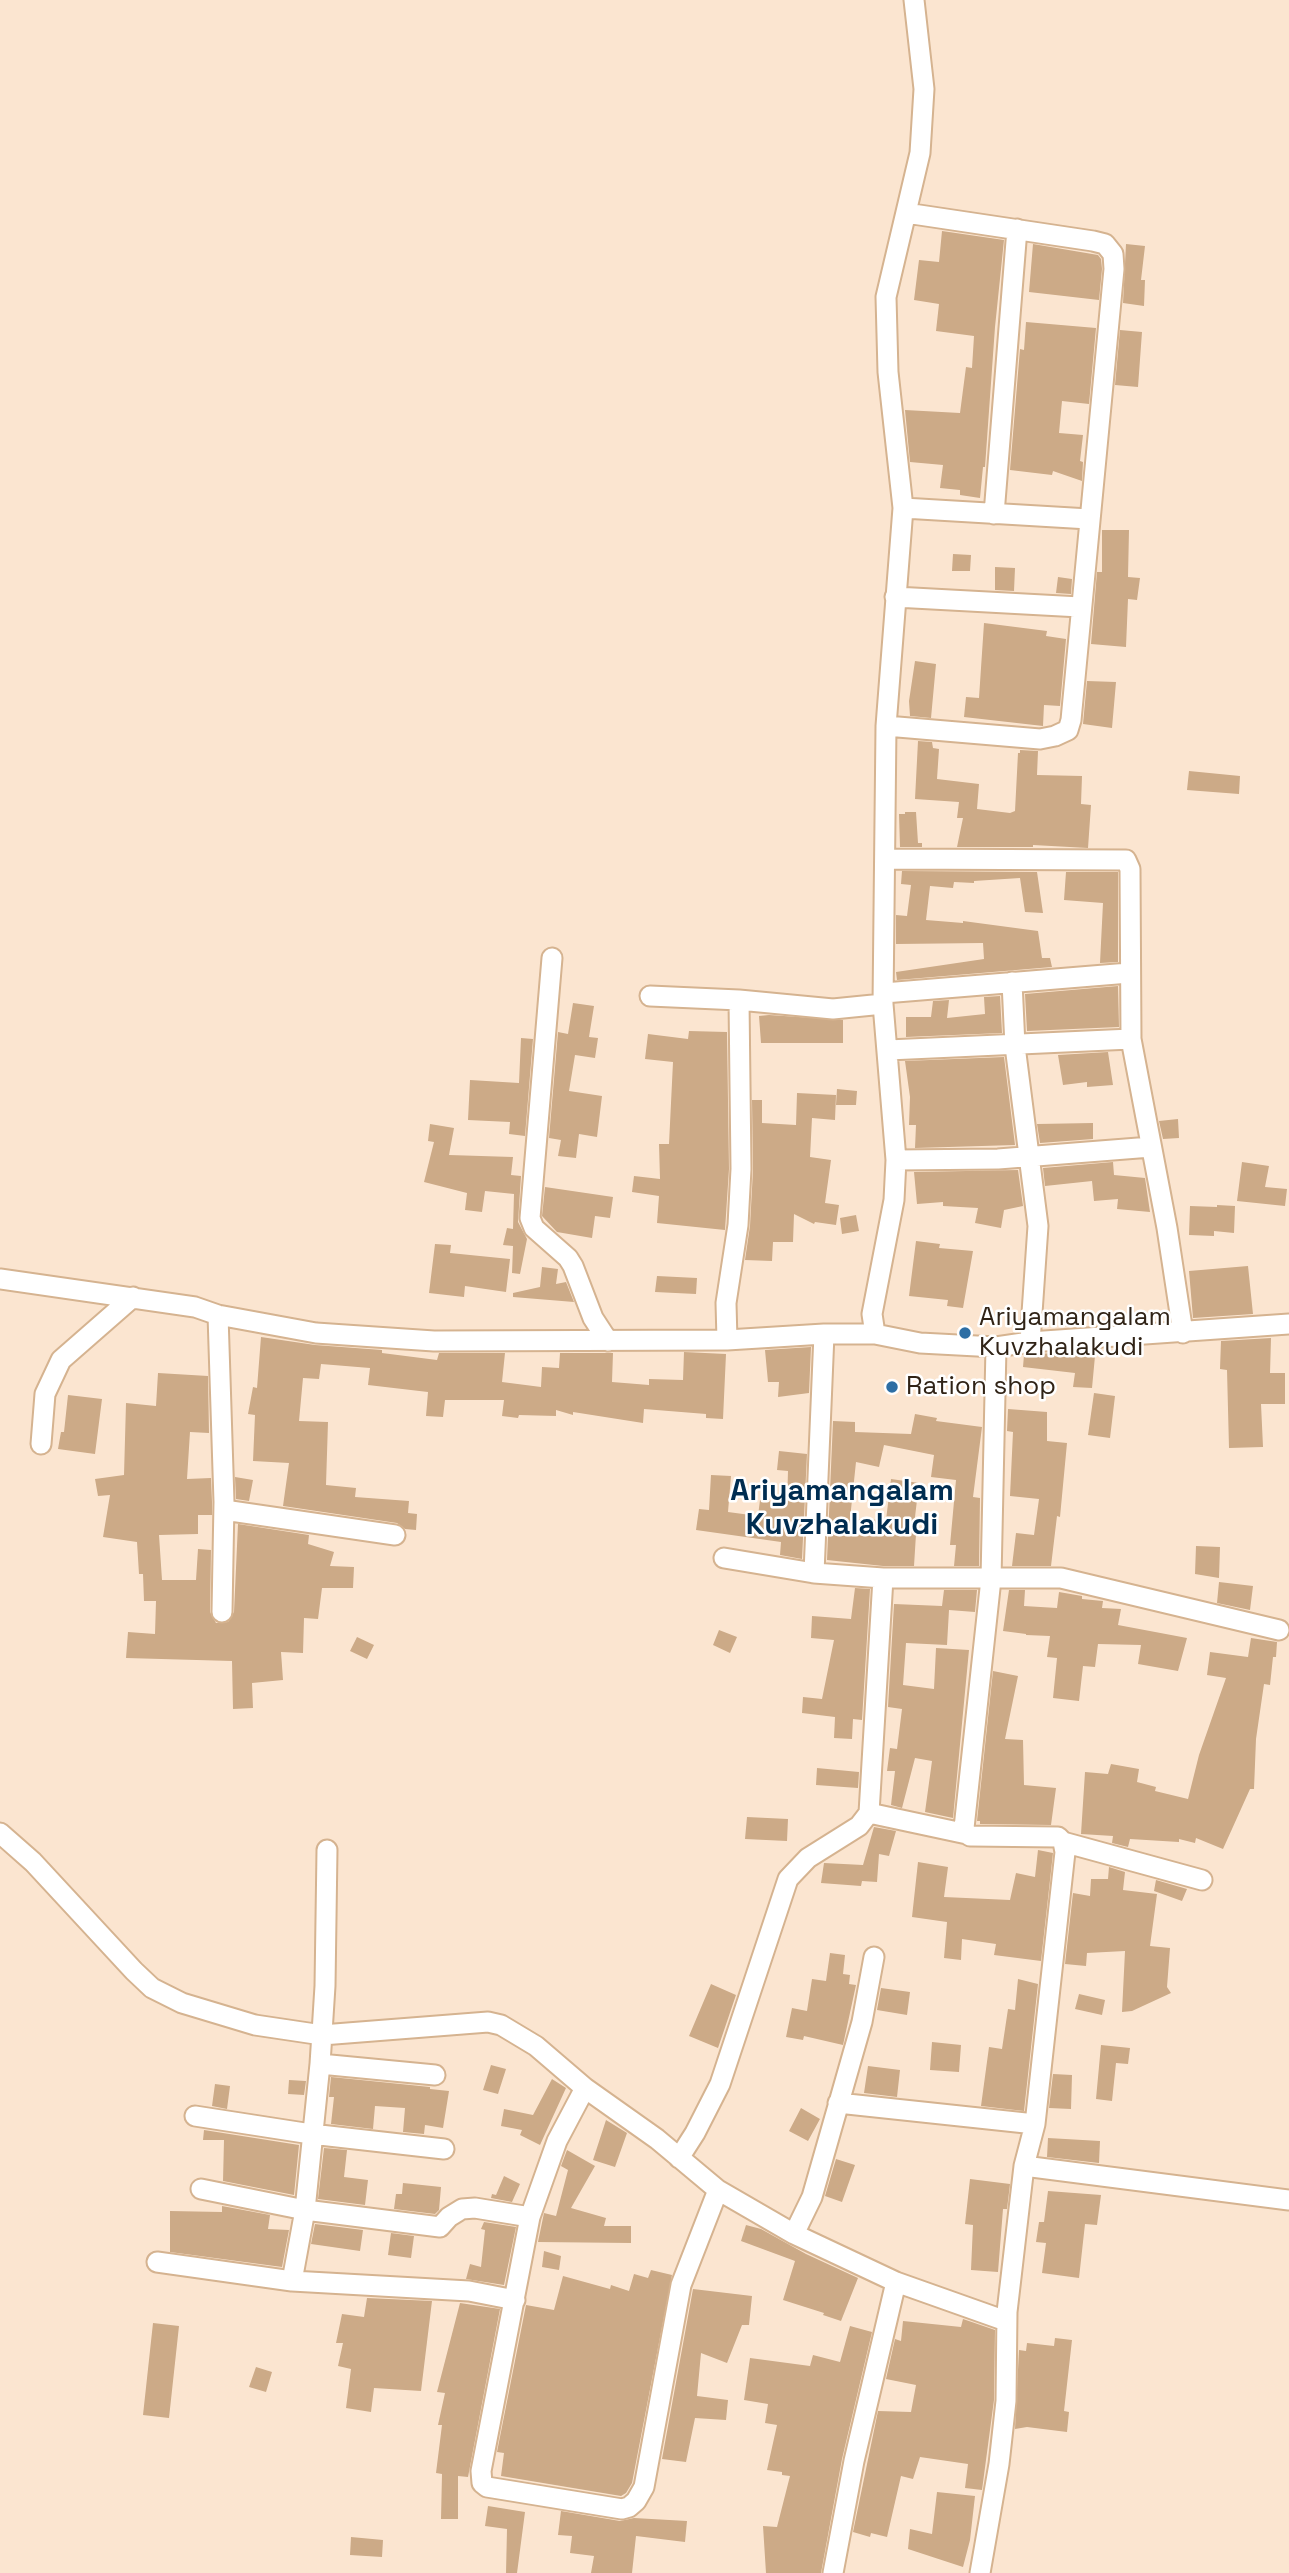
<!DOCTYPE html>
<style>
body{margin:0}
canvas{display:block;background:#fbe5d0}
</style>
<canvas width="1289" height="2573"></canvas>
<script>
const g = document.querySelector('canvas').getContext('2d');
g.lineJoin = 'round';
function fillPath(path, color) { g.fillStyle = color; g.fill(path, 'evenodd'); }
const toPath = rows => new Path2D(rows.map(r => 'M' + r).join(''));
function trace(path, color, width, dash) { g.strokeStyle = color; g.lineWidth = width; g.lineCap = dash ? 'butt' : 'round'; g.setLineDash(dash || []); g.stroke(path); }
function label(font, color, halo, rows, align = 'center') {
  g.font = font + ' "Space Grotesk",sans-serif'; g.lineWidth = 5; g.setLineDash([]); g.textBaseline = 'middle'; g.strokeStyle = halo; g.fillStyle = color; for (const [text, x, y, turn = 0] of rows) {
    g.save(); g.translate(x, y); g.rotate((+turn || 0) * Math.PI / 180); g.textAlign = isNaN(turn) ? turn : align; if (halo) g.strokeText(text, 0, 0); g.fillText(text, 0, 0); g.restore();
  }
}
const building = toPath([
 [942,231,1004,240,995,327,985,467,983,467,980,498,960,495,960,490,940,488,943,465,910,462,905,410,960,413,966,367,972,368,974,336,936,331,939,304,914,300,919,260,939,262],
 [1033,244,1098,255,1101,259,1102,269,1099,300,1029,292],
 [1126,244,1145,246,1141,280,1145,280,1144,306,1123,303],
 [1026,322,1096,328,1089,404,1062,401,1059,433,1083,435,1080,461,1083,462,1082,481,1053,471,1052,475,1010,470,1020,349,1024,350],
 [1120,330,1142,332,1138,387,1115,385],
 [1102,530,1129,530,1128,577,1140,578,1137,600,1128,599,1126,647,1091,644,1097,572,1102,572],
 [953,554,971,555,970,571,952,571],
 [995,567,1015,568,1014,591,995,590],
 [1058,577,1072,579,1071,594,1056,593],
 [984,623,1047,631,1046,636,1066,639,1060,706,1044,705,1043,726,964,717,966,697,979,698],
 [915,661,936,664,931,718,910,716,909,701],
 [1087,681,1116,682,1112,728,1083,724],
 [918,741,932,742,933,748,939,749,937,779,979,784,977,809,1010,813,1015,811,1018,753,1020,753,1020,750,1038,751,1037,775,1082,776,1081,804,1091,805,1088,848,1033,845,1033,847,957,847,963,818,957,818,959,802,915,799],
 [1189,771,1240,776,1239,794,1187,790],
 [905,812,916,812,918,843,922,843,922,847,900,847,899,814,905,814],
 [902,871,1037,872,1043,913,1025,912,1020,878,974,881,974,883,954,882,953,888,930,886,926,920,963,923,963,921,1038,931,1042,958,1050,958,1052,967,897,980,896,972,984,959,983,943,896,944,896,915,907,916,911,885,901,884],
 [1066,872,1118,872,1118,962,1100,963,1103,903,1064,900],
 [1118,986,1119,1027,1027,1031,1025,994],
 [1000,996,1002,1033,906,1037,906,1017,931,1017,933,1001,949,1000,947,1018,985,1014,984,997],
 [573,1003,594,1006,589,1037,598,1038,595,1058,575,1055,569,1091,602,1096,597,1137,579,1134,576,1158,558,1156,561,1140,549,1138,558,1032,568,1034],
 [769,1015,843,1020,843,1043,761,1043,759,1016],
 [689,1031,727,1032,729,1169,725,1230,657,1223,659,1196,632,1192,634,1176,660,1179,659,1144,669,1144,673,1062,645,1059,648,1034,688,1039],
 [521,1038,533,1039,525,1136,509,1134,510,1122,468,1120,470,1080,519,1083],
 [1108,1052,1113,1085,1087,1087,1087,1082,1063,1085,1058,1055],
 [1004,1057,1015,1145,915,1148,916,1125,909,1125,910,1097,905,1061],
 [837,1089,857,1091,856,1105,836,1105],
 [797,1093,836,1095,835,1120,812,1118,810,1157,831,1160,825,1203,839,1205,836,1225,815,1222,814,1224,794,1214,793,1242,773,1242,772,1261,745,1260,750,1226,753,1170,752,1100,762,1100,762,1123,796,1125],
 [1178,1119,1179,1138,1163,1139,1159,1121],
 [1093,1123,1093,1139,1040,1143,1037,1124],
 [430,1124,454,1128,449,1155,513,1157,511,1175,521,1176,518,1222,527,1239,520,1274,512,1273,513,1246,503,1245,507,1228,513,1229,514,1194,485,1191,482,1212,465,1210,467,1193,424,1182,434,1142,428,1141],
 [1113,1162,1114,1175,1145,1178,1150,1212,1117,1209,1118,1199,1094,1201,1092,1181,1045,1186,1043,1168],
 [1242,1162,1269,1166,1265,1187,1287,1189,1285,1206,1237,1201],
 [1018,1170,1023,1206,1004,1210,1001,1228,975,1223,978,1208,943,1206,943,1202,917,1204,914,1172],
 [545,1187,613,1197,610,1218,595,1216,592,1238,557,1232,542,1216],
 [1217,1205,1235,1206,1234,1233,1214,1231,1214,1236,1189,1235,1190,1206,1217,1207],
 [856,1215,859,1231,842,1234,840,1218],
 [916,1241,940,1244,939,1248,973,1251,963,1308,947,1306,948,1300,909,1296],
 [435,1244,451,1245,450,1253,510,1259,506,1292,465,1286,464,1297,429,1293],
 [1248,1266,1253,1314,1193,1318,1189,1271],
 [542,1267,558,1269,556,1284,566,1282,574,1302,513,1297,513,1293,540,1287],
 [657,1276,697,1278,696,1294,655,1292],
 [261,1337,315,1345,382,1350,382,1353,437,1360,439,1353,505,1353,502,1382,541,1387,542,1367,559,1368,560,1353,613,1353,612,1382,649,1385,649,1379,683,1380,684,1352,726,1354,723,1419,706,1418,706,1414,644,1409,643,1423,573,1412,573,1415,556,1410,556,1416,519,1415,518,1418,502,1416,504,1400,445,1400,443,1417,426,1416,428,1392,368,1385,370,1368,321,1364,319,1379,303,1378,299,1421,328,1422,326,1485,356,1488,355,1497,409,1501,408,1513,417,1514,416,1530,405,1529,397,1523,283,1506,289,1463,253,1461,255,1415,248,1414,253,1387,257,1388],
 [1271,1338,1270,1373,1285,1373,1285,1404,1261,1404,1263,1447,1229,1448,1227,1370,1220,1369,1221,1341],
 [811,1347,809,1393,778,1397,779,1382,768,1382,765,1350],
 [1053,1353,1095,1356,1092,1388,1073,1387,1075,1373,1023,1367,1024,1355],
 [158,1373,208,1376,209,1433,190,1432,187,1479,211,1478,212,1502,212,1515,198,1515,198,1534,159,1535,162,1580,196,1580,198,1549,211,1550,210,1612,216,1623,228,1622,234,1612,238,1524,309,1535,308,1544,334,1552,330,1566,354,1567,353,1588,322,1588,318,1619,304,1618,303,1653,281,1652,283,1680,252,1683,253,1708,233,1709,232,1661,126,1658,128,1632,155,1634,156,1601,144,1601,143,1574,139,1574,137,1542,103,1537,110,1495,98,1496,95,1479,124,1475,126,1403,156,1406],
 [1094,1393,1115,1396,1110,1438,1088,1435],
 [68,1395,102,1399,95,1454,58,1449,61,1432,64,1432],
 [1008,1409,1047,1412,1047,1441,1067,1443,1060,1517,1057,1516,1051,1566,1012,1566,1016,1533,1034,1535,1039,1499,1010,1496,1013,1432,1007,1431],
 [915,1414,937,1418,936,1421,982,1427,973,1497,980,1498,979,1566,954,1566,956,1545,950,1545,956,1480,931,1477,934,1455,884,1445,879,1467,856,1462,850,1519,886,1520,891,1479,919,1483,913,1534,916,1534,914,1566,883,1566,827,1560,833,1421,855,1422,855,1432,911,1434],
 [779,1451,807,1454,802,1559,780,1555,781,1542,696,1530,699,1509,709,1510,711,1475,731,1476,728,1512,758,1516,760,1500,787,1504,788,1471,777,1470],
 [235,1477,253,1480,249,1501,236,1499],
 [1196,1546,1220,1547,1219,1578,1195,1574],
 [1219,1582,1253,1586,1250,1610,1217,1603],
 [855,1588,870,1589,862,1720,853,1719,852,1739,834,1738,835,1717,802,1713,803,1697,822,1699,834,1640,811,1638,812,1616,851,1619],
 [944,1590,977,1590,975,1612,949,1610,947,1645,906,1643,903,1685,934,1689,936,1648,969,1650,953,1818,925,1812,932,1761,915,1758,902,1808,891,1805,895,1771,887,1771,890,1748,897,1749,902,1709,888,1707,894,1604,942,1606],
 [1009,1590,1025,1590,1024,1606,1057,1608,1059,1592,1082,1596,1082,1599,1103,1601,1102,1608,1121,1609,1118,1625,1187,1638,1178,1671,1138,1664,1141,1645,1098,1644,1095,1667,1083,1666,1079,1701,1053,1698,1057,1658,1047,1657,1050,1636,1026,1635,1026,1634,1003,1631],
 [719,1630,737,1637,730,1653,713,1645],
 [357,1637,374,1645,367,1659,350,1651],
 [1251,1638,1277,1642,1276,1657,1273,1657,1270,1685,1264,1684,1256,1739,1254,1789,1250,1789,1223,1849,1196,1838,1195,1843,1179,1839,1179,1842,1130,1839,1128,1847,1112,1843,1113,1836,1081,1834,1085,1772,1108,1774,1111,1764,1139,1769,1137,1782,1156,1787,1155,1791,1188,1799,1199,1755,1226,1678,1207,1675,1210,1652,1248,1657],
 [993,1671,1018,1676,1005,1739,1023,1740,1024,1785,1056,1788,1051,1825,980,1824,980,1821,977,1821],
 [817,1768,859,1772,858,1788,816,1785],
 [747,1817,788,1819,787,1841,745,1839],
 [874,1827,896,1831,889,1856,879,1854,877,1882,862,1881,861,1886,821,1883,824,1863,863,1865],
 [1038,1850,1053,1853,1041,1961,994,1955,996,1944,962,1939,961,1960,944,1958,947,1922,912,1917,918,1862,948,1867,944,1897,1010,1900,1016,1873,1035,1877],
 [1109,1867,1125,1872,1123,1890,1157,1894,1150,1946,1170,1948,1167,1987,1171,1993,1132,2011,1122,2012,1125,1951,1087,1953,1086,1966,1065,1964,1073,1893,1090,1896,1091,1879,1108,1879],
 [1156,1880,1187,1889,1182,1901,1154,1891],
 [830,1953,845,1955,843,1974,850,1975,849,1984,856,1985,843,2045,804,2036,803,2040,786,2037,792,2008,807,2011,812,1979,826,1981],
 [1018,1979,1038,1984,1024,2111,981,2106,989,2047,1002,2049,1008,2009,1015,2010],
 [711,1984,736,1995,718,2048,689,2036],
 [881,1988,910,1992,907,2015,877,2010],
 [1079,1994,1105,2000,1102,2015,1075,2009],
 [932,2042,961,2045,959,2072,930,2070],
 [1101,2045,1130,2048,1128,2064,1116,2063,1112,2101,1096,2099],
 [491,2065,506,2069,498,2094,483,2090],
 [868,2066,900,2070,897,2097,864,2093],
 [1053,2074,1072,2075,1071,2109,1049,2108],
 [331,2077,430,2087,430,2089,449,2091,443,2128,425,2125,424,2134,403,2132,405,2108,375,2106,373,2129,331,2124,334,2097,329,2097],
 [552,2079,566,2088,540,2145,520,2135,522,2130,501,2126,504,2109,533,2115],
 [289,2080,306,2081,304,2095,288,2094],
 [215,2084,230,2086,227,2109,212,2106],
 [801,2108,820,2119,808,2141,789,2131],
 [606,2120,627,2133,615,2167,593,2160],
 [204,2130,299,2145,294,2195,223,2181,224,2140,203,2140],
 [1048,2138,1100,2141,1099,2163,1047,2157],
 [324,2148,347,2150,344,2177,368,2180,365,2205,318,2199],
 [567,2150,595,2166,571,2208,606,2218,604,2226,631,2226,631,2243,538,2242,544,2213,556,2216,568,2170,561,2166],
 [836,2159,855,2165,842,2202,825,2196],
 [504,2176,520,2184,512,2202,491,2198,492,2194,496,2195],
 [970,2179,1010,2184,1007,2209,1003,2209,998,2272,971,2270,973,2225,965,2224],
 [403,2183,441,2187,439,2210,435,2214,394,2209,396,2194,402,2194],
 [1048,2191,1101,2195,1097,2225,1085,2224,1079,2278,1042,2273,1046,2243,1036,2242,1039,2222,1044,2222],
 [222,2206,270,2215,268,2229,289,2230,282,2267,170,2252,170,2211,222,2212],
 [484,2222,516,2227,504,2285,466,2279,470,2264,481,2267,485,2230,481,2229],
 [315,2224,363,2230,360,2251,311,2244],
 [746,2225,761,2229,806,2254,858,2278,841,2321,823,2315,824,2313,783,2300,795,2261,741,2241],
 [391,2233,414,2236,411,2258,388,2255],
 [544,2251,561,2256,559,2270,542,2267],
 [651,2270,672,2275,632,2483,626,2493,621,2496,501,2476,504,2453,497,2452,526,2305,554,2310,563,2276,610,2289,611,2285,629,2291,634,2274,648,2278],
 [693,2289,752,2296,749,2325,742,2325,727,2363,701,2353,697,2396,728,2400,726,2420,695,2418,686,2462,662,2459],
 [367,2298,432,2301,421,2391,374,2388,371,2412,346,2408,351,2369,338,2366,343,2343,336,2343,342,2314,364,2317],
 [460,2303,500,2309,468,2477,458,2476,458,2519,441,2519,442,2474,436,2473,442,2425,438,2425,445,2393,437,2392],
 [963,2319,995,2330,994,2400,982,2490,965,2488,968,2464,920,2457,913,2479,901,2476,887,2537,871,2533,870,2537,853,2532,878,2411,911,2412,916,2385,886,2379,895,2339,901,2341,903,2321,961,2327],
 [153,2323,179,2326,169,2418,143,2415],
 [850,2326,872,2332,842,2459,821,2573,766,2573,763,2526,777,2527,790,2476,782,2475,782,2472,767,2470,777,2425,765,2423,768,2404,744,2400,750,2358,810,2366,813,2355,840,2362],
 [1055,2338,1072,2340,1064,2411,1069,2412,1067,2432,1027,2427,1015,2429,1019,2350,1026,2351,1027,2343,1054,2346],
 [256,2367,272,2372,266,2392,249,2387],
 [937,2492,975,2496,970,2540,963,2567,908,2549,910,2529,932,2534],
 [488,2506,525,2512,517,2573,506,2573,507,2529,485,2526],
 [561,2511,620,2521,634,2518,687,2521,685,2542,636,2536,632,2573,591,2573,594,2556,570,2553,572,2536,558,2535],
 [351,2537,383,2540,382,2557,350,2555]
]);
const minor = toPath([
 [914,0,924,89,920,153,886,297,888,372,903,508,886,726,883,1004,896,1160,894,1200,872,1314,875,1334,920,1343,996,1347,1030,1342,1289,1324],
 [903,508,1089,519],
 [994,514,1017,229],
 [895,597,1080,607],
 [886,726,1040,739,1055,736,1068,730,1071,720,1114,269,1113,254,1105,244,1093,241,906,213],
 [885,859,1126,860,1130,869,1131,1039,1167,1228,1183,1333],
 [552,958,530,1218,534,1228,568,1258,573,1266,593,1318,608,1341],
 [1012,982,1015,1046,1038,1226,1030,1342],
 [884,993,1129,973],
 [650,996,739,1000,833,1009,883,1004],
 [888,1050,1131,1039],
 [896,1160,998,1159,1151,1147],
 [0,1279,195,1307,218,1315,316,1333,434,1341,727,1340,824,1334,875,1334],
 [218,1315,224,1502,222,1612],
 [727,1340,726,1303,738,1225,741,1169,739,1000],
 [41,1444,45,1394,61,1360,133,1297],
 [224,1510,395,1535],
 [724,1558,814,1573,883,1578,1061,1578,1279,1630],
 [814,1573,824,1334],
 [869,1813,967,1834],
 [0,1833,33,1862,134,1971,152,1988,182,2003,255,2025,322,2035,488,2022,501,2025,536,2046,585,2088,657,2139,718,2190,794,2234,896,2282,1006,2321],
 [1063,1842,1202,1880],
 [320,2064,435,2075],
 [585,2088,557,2141,530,2217,481,2471,482,2483,487,2487,622,2509,629,2507,636,2501,644,2487,681,2285,718,2190],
 [838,2103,1035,2124],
 [195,2116,311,2134,444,2149],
 [679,2158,695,2133,720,2084,788,1879,808,1858,859,1826,869,1813,883,1578],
 [1024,2166,1289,2200],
 [201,2189,305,2210,440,2227,449,2217,462,2209,475,2208,530,2217],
 [794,2234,812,2197,862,2022,874,1957],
 [157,2262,292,2281,469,2291,515,2300],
 [292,2281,305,2210,320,2064,325,1986,327,1850],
 [833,2573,854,2461,896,2282],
 [980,2573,999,2464,1006,2401,1007,2312,1024,2166,1035,2124,1065,1852,1063,1842,1058,1837,970,1836,967,1834,964,1828,991,1579,996,1347]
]);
const markers = [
 [965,1333,7,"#2d6ea4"],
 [892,1387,7,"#2d6ea4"]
];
const poiNames = [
 ["Ariyamangalam",979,1318],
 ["Kuvzhalakudi",979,1348],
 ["Ration shop",906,1387]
];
const quarterNames = [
 ["Ariyamangalam",842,1492],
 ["Kuvzhalakudi",842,1526]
];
fillPath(building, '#ccaa87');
trace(minor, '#d5b390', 23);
trace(minor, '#fff', 19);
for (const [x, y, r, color] of markers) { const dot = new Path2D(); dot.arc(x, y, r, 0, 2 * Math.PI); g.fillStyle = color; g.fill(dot); trace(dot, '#fff', 2.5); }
label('26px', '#302316', '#fff', poiNames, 'left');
label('bold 30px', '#002d51', '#fff', quarterNames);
</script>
